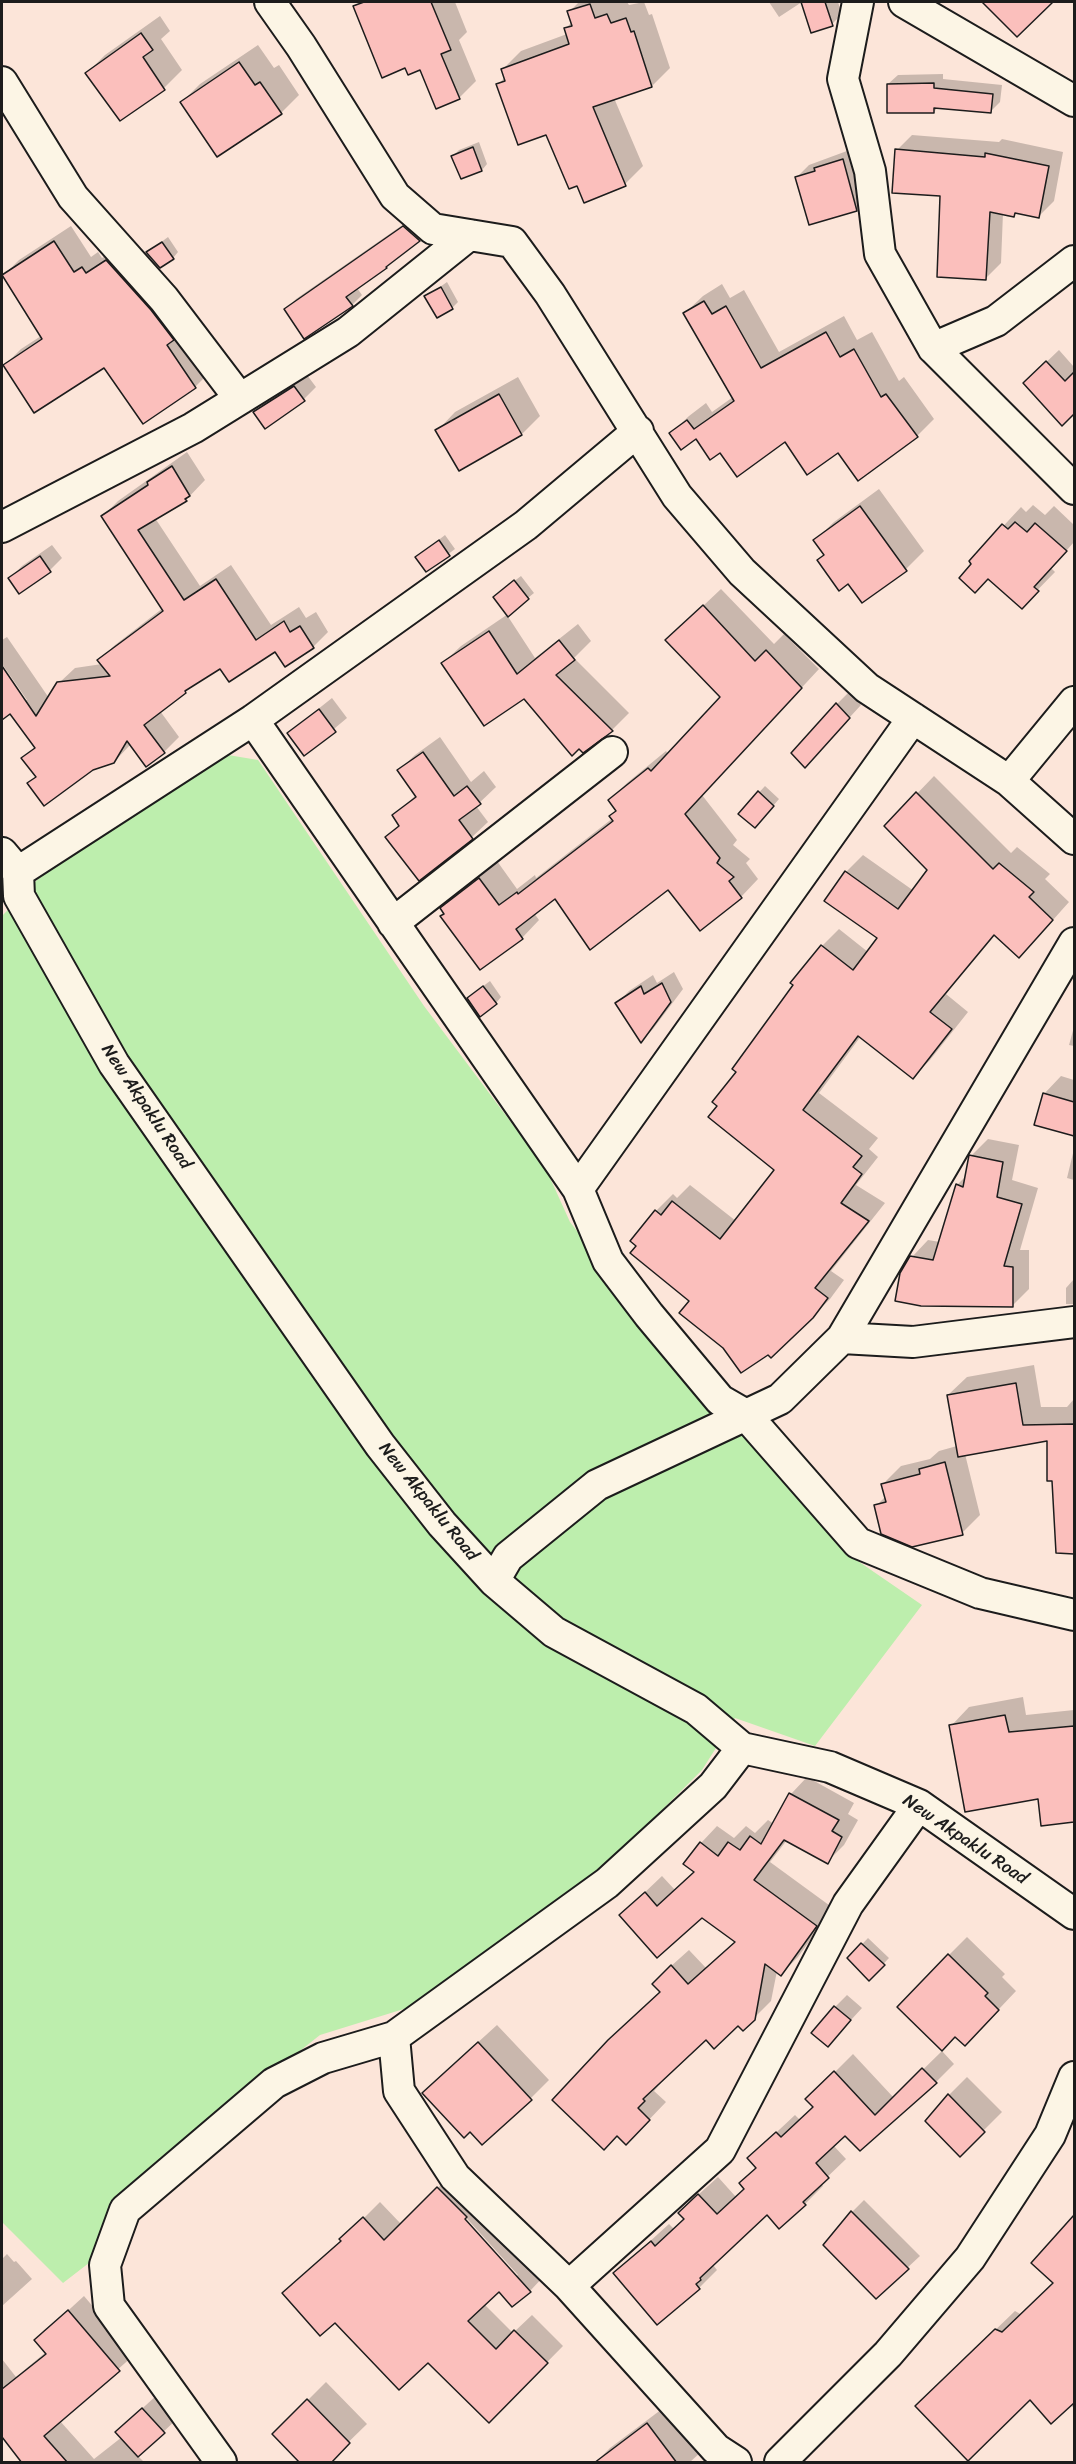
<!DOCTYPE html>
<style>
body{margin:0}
#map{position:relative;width:1076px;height:2464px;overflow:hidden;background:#fce5d9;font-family:Sriracha,sans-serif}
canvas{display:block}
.frame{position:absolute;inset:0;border:3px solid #1c1c1c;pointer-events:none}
</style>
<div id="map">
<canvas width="1076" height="2464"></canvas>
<div class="frame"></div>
</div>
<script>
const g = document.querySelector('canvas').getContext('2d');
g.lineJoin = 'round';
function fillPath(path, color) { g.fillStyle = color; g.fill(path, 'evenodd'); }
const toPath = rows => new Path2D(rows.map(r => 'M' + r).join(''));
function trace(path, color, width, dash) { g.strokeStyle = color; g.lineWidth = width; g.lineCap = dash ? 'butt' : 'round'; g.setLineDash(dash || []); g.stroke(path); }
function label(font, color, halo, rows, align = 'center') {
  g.font = font + ' Sriracha,sans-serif'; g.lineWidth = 4.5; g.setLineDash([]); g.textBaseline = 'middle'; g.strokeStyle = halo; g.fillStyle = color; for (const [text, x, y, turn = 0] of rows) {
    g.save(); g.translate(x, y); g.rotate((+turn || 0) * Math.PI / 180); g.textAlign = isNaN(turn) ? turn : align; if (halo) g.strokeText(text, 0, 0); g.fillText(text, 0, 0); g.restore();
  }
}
const green = toPath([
 [222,754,258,760,424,1006,546,1169,570,1222,699,1388,745,1429,855,1559,922,1605,815,1746,735,1718,702,1770,611,1861,407,2008,320,2035,112,2200,98,2256,63,2283,2,2222,2,916,38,879]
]);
const shadow = toPath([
 [373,2,455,2,467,32,459,40,476,81,459,98,421,68,406,66,396,71],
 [579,2,627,2,629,5,644,2,649,15,652,14,670,68,652,86,614,98,643,166,625,184,578,184,546,133,498,85,505,77,503,69,521,51,567,34,565,29,572,22,569,12],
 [769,2,802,2,779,17],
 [803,2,838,2,842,14,832,24,812,31],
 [984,2,1051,2,1017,35],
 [160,16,170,31,161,39,182,70,164,88,120,119,87,73,105,55],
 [258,45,274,68,279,65,299,95,281,113,182,102,200,84],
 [943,74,943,79,1002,85,1000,102,990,112,938,107,934,112,888,84,898,75],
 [912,135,999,142,1002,139,1063,152,1054,201,1039,216,1017,212,1014,215,1003,213,1001,263,986,278,942,195,897,150],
 [479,142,487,164,482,170,462,177,453,156,459,150],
 [855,148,869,198,857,210,797,177,809,165],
 [414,217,429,230,386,267,357,288,362,295,352,305,286,310,296,299],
 [71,226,91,257,98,252,102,258,123,245,211,371,195,387,105,366,5,365,21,349,41,336,3,276,19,260],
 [168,237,178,252,173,258,148,252],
 [447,282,458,302,452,308,426,297],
 [722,284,730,298,744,290,779,352,844,316,857,340,872,332,899,381,904,377,934,419,917,436,838,451,785,440,720,451,696,437,671,433,689,416,706,403,712,412,733,397,685,313,703,296],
 [1059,350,1074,367,1074,412,1062,424,1037,371],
 [307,375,316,387,304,399,265,427,255,412,267,400],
 [518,377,540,416,522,434,459,469,437,431,455,412],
 [187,452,205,480,186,500,155,518,200,586,231,565,271,625,299,607,306,618,316,612,328,632,313,647,276,650,221,667,193,684,160,711,179,737,164,752,131,744,114,762,27,755,35,747,10,712,2,718,2,669,23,700,27,700,2,664,2,640,7,637,49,698,59,683,75,668,102,664,99,660,115,645,163,608,103,516,118,501],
 [879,489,924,551,906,569,848,582,819,560,825,554,815,540,834,522],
 [1033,505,1045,515,1054,506,1074,525,1074,542,1051,568,1055,572,1021,607,971,561,1021,507,1026,512],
 [445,535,455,549,427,570,417,557],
 [52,545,62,558,50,570,19,592,10,578,22,566],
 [521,576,534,593,507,615,535,658,578,624,591,641,574,658,629,713,612,730,443,663,461,646,508,614,500,592],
 [721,589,774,644,784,634,819,669,702,795,737,840,733,845,750,859,746,863,758,879,741,897,668,888,555,897,534,913,539,920,522,938,445,913,442,909,459,891,497,861,517,889,535,875,536,878,613,818,617,810,610,800,627,783,666,751,669,755,722,697,685,623],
 [849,692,861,705,817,753,837,704],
 [332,698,347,718,304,754,288,733],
 [440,737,471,782,484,771,496,787,476,806,488,822,472,837,419,879,387,837,400,824,393,816,416,795,399,770,415,755],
 [934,776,1011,853,1017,847,1050,874,1045,879,1069,902,1036,939,996,934,946,994,968,1012,930,1060,913,1077,861,1036,819,1093,878,1138,869,1149,878,1157,856,1185,885,1203,831,1271,844,1280,830,1299,812,1317,691,1301,638,1246,656,1211,673,1194,677,1198,690,1185,736,1221,776,1170,738,1072,822,946,839,929,868,952,879,938,846,872,863,855,914,891,929,870,886,826],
 [765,786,779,799,760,821,740,813],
 [674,972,683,989,653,1029,641,1041,617,1003,629,991,653,975,657,983],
 [490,981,501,997,496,1003,474,993],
 [1074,1027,1074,1046,1069,1045],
 [1061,1076,1074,1080,1074,1134,1036,1124,1044,1094],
 [988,1139,1019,1145,1012,1180,1038,1188,1020,1250,1029,1250,1029,1289,1012,1306,912,1257,928,1240,940,1242,957,1185,967,1175,971,1156],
 [1074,1149,1074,1180,1067,1178],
 [1074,1279,1074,1304,1066,1304,1066,1288],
 [1034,1365,1041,1407,1067,1407,1074,1399,1074,1552,1057,1551,1049,1440,965,1454,980,1515,962,1533,876,1506,886,1496,883,1484,901,1466,930,1459,939,1451,957,1446,948,1395,967,1377],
 [1023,1697,1026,1715,1074,1710,1074,1821,1042,1824,1039,1797,951,1726,969,1707],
 [807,1777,854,1803,848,1814,858,1820,844,1845,827,1862,787,1840,770,1862,833,1908,798,1957,781,1974,777,1971,771,2001,743,2029,738,2024,706,2038,659,2082,661,2083,654,2091,666,2102,643,2126,617,2134,670,1967,689,1950,706,1968,736,1941,702,1916,621,1915,662,1876,675,1890,695,1871,701,1843,717,1826,734,1838,746,1826,755,1833,768,1820,774,1824,791,1794],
 [967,1937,1005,1974,1002,1977,1016,1991,983,2026,949,1955],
 [868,1938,889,1958,869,1979,849,1958],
 [847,1995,862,2008,828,2045,835,2007],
 [497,2025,549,2080,530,2099,442,2075],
 [942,2051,954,2064,936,2082,845,2133,833,2145,846,2159,821,2183,823,2186,805,2204,768,2213,713,2265,717,2270,699,2288,615,2273,669,2224,674,2229,685,2218,698,2195,718,2177,736,2197,746,2188,741,2183,757,2167,749,2158,795,2115,800,2120,814,2106,826,2081,853,2054,894,2098],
 [967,2077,1002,2112,960,2154,949,2095],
 [455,2171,546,2274,530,2291,499,2290,484,2304,513,2333,532,2315,563,2346,489,2421,428,2361,335,2321,284,2293,342,2240,380,2202,401,2224],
 [461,2212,518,2275,515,2277,459,2214],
 [864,2200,920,2256,876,2297,852,2212],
 [1074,2218,1074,2408,1070,2405,1030,2398,935,2388,1015,2311,1022,2315,1055,2283,1066,2226],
 [7,2254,14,2262,16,2261,32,2279,2,2306,2,2259],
 [84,2296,134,2355,60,2421,94,2459,122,2437,133,2417,158,2394,179,2417,138,2456,144,2462,24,2462,2,2435,2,2359,16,2377,46,2352,36,2340],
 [326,2382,367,2424,328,2462,274,2434],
 [666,2406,701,2452,690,2462,596,2462,610,2448]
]);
const building = toPath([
 [364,2,431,2,451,50,441,54,460,99,436,109,420,70,408,75,405,68,382,78,353,6,364,2],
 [801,2,825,2,833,26,811,33,801,2],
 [982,2,1053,2,1017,37,982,2],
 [590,4,595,18,607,14,611,23,626,18,631,32,634,31,652,87,593,107,626,186,584,203,577,186,569,189,546,135,518,145,496,84,505,81,501,69,569,44,564,28,572,26,567,11,590,4],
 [141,33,153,50,143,57,165,90,120,121,85,73,141,33],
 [239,62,255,85,260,82,282,114,217,157,180,102,239,62],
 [934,83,934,88,993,94,991,113,934,108,934,113,887,113,887,84,934,83],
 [473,147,482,171,461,179,451,156,473,147],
 [895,149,985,157,985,153,1049,166,1039,218,1015,213,1014,217,990,212,986,280,937,277,940,196,892,193,895,149],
 [843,159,857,211,809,225,795,177,815,171,814,168,843,159],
 [403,226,420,241,386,267,387,268,346,297,353,306,304,339,284,309,403,226],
 [54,241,74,272,82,267,86,273,106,260,151,310,174,340,167,345,196,388,143,424,104,368,34,413,3,365,42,339,2,275,54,241],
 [162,242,174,259,160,268,146,252,162,242],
 [441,287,453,309,437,318,424,296,441,287],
 [704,301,712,314,726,306,761,368,826,332,840,357,854,349,881,397,886,394,918,437,858,481,838,453,807,475,785,442,737,477,720,453,710,460,696,439,681,450,669,433,687,420,694,429,734,401,683,313,704,301],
 [1046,361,1065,381,1074,372,1074,414,1062,426,1023,383,1046,361],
 [294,386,305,401,265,429,253,412,294,386],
 [499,394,522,435,459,471,435,430,499,394],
 [172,466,190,496,185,499,187,501,138,530,184,600,216,579,256,640,284,621,290,632,300,626,314,648,285,667,275,652,229,682,220,669,185,691,186,693,144,725,165,753,146,767,127,741,114,763,93,770,44,806,27,783,36,777,21,758,35,748,10,714,2,720,2,666,36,716,57,682,110,676,97,660,163,611,101,516,148,485,147,482,172,466],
 [860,506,907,571,862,603,848,584,839,591,817,560,824,555,813,540,860,506],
 [1015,522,1027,532,1035,523,1067,551,1034,587,1039,591,1022,609,988,579,975,593,959,578,971,564,969,561,1002,524,1008,529,1015,522],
 [439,540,450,556,426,572,415,557,439,540],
 [40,556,51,572,19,594,8,578,40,556],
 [514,580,529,599,508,617,493,597,514,580],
 [703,605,755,661,766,650,802,688,685,814,720,858,717,863,734,877,729,881,742,898,700,931,668,890,590,950,555,899,516,929,523,939,480,970,440,916,444,914,440,908,479,878,499,905,517,892,518,894,613,821,609,816,616,811,608,800,648,768,651,771,720,697,665,640,703,605],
 [489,631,517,674,559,640,575,660,556,675,613,731,583,753,579,749,572,756,524,699,484,726,441,663,489,631],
 [836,703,850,718,805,768,791,753,836,703],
 [319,709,336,732,304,756,287,733,319,709],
 [423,752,454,796,467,786,481,804,459,820,473,839,419,881,385,837,399,826,392,815,416,797,397,770,423,752],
 [758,791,774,806,755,828,738,814,758,791],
 [916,792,993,869,999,863,1034,892,1029,897,1053,920,1019,958,994,935,930,1012,952,1029,913,1079,858,1036,803,1110,862,1156,853,1167,862,1174,841,1203,869,1221,815,1288,828,1298,813,1318,771,1358,768,1355,741,1373,723,1348,679,1313,689,1301,630,1253,636,1246,630,1241,655,1210,661,1215,672,1201,720,1239,774,1170,708,1117,717,1106,712,1102,736,1072,732,1069,793,985,790,983,821,945,853,970,877,938,824,901,845,871,898,909,927,870,884,826,916,792],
 [662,983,671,1002,641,1043,615,1003,641,986,644,994,662,983],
 [483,986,497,1004,480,1017,467,998,483,986],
 [1043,1093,1074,1102,1074,1136,1034,1125,1043,1093],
 [969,1155,1003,1162,997,1197,1022,1204,1004,1266,1013,1267,1013,1307,921,1306,895,1301,900,1273,910,1256,933,1260,956,1184,963,1187,969,1155],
 [1016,1383,1023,1425,1074,1424,1074,1554,1056,1553,1052,1481,1047,1481,1047,1441,958,1457,947,1395,1016,1383],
 [945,1462,963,1535,912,1547,881,1534,874,1505,886,1502,881,1484,920,1474,919,1469,945,1462],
 [1005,1715,1009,1732,1074,1726,1074,1822,1041,1826,1038,1799,965,1812,949,1725,1005,1715],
 [789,1793,839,1820,832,1831,842,1837,828,1864,784,1840,754,1880,817,1926,781,1976,765,1964,755,2020,743,2031,738,2026,714,2049,706,2040,643,2099,645,2101,638,2108,650,2120,626,2145,617,2136,604,2150,552,2100,608,2040,660,1992,652,1984,671,1965,688,1984,735,1942,702,1918,657,1958,619,1915,645,1892,657,1906,694,1872,683,1864,700,1842,718,1856,728,1842,740,1850,750,1836,761,1844,789,1793],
 [861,1943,885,1965,869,1981,847,1958,861,1943],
 [948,1954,988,1993,985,1996,999,2010,965,2046,955,2037,942,2051,897,2007,948,1954],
 [834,2006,851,2020,828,2047,811,2033,834,2006],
 [478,2042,532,2100,482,2145,470,2132,464,2138,422,2093,478,2042],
 [922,2068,937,2083,860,2151,845,2136,816,2163,829,2178,803,2202,806,2205,779,2229,767,2215,700,2278,701,2280,696,2284,700,2289,657,2325,613,2273,651,2241,655,2246,684,2219,678,2213,698,2194,717,2214,744,2189,739,2183,756,2168,747,2158,776,2132,781,2137,813,2107,805,2099,834,2071,875,2115,922,2068],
 [948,2094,985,2132,960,2157,925,2121,948,2094],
 [437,2187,467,2217,465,2219,531,2292,512,2307,499,2292,468,2321,496,2349,514,2330,548,2363,489,2423,428,2363,399,2390,335,2323,320,2336,282,2293,341,2241,339,2239,363,2217,384,2240,437,2187],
 [851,2211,909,2269,876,2299,823,2245,851,2211],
 [1074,2215,1074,2403,1051,2424,1030,2400,968,2461,915,2406,995,2329,1002,2332,1053,2283,1031,2263,1074,2215],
 [68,2310,120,2371,44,2436,68,2463,22,2463,2,2437,2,2389,46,2354,34,2340,68,2310],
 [307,2399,350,2443,331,2463,300,2463,272,2434,307,2399],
 [142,2408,165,2433,138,2457,115,2432,142,2408],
 [647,2423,677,2463,594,2463,647,2423]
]);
const minor = toPath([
 [270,2,301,46,395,196,433,229,512,242,550,294,677,496,742,572,867,688,1009,781,1074,839],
 [858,2,843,79,870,171,880,254,933,348,1074,489],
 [904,2,1074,101],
 [2,82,73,197,164,299,240,399],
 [933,348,996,321,1074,261],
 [2,527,193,428,348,332,469,235],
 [253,720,578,1189,608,1261,649,1315,720,1400,746,1415,858,1543,980,1593,1074,1615],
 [1009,781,1074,702],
 [2,853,18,872,19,896,114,1064,380,1445,442,1524,494,1581,554,1632,696,1709,742,1748,830,1767,919,1805,1074,1914],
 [18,872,253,720,526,525,638,431],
 [393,923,612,752],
 [578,1189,913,718],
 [842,1338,1074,943],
 [494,1581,508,1557,597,1485,780,1399,842,1338,913,1342,1074,1322],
 [569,2286,720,2150,848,1904,919,1805],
 [221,2462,109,2306,105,2265,125,2210,274,2083,323,2058,394,2037],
 [736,2462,716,2449,569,2286,455,2177,399,2091,394,2037,607,1883,713,1786,742,1748],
 [780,2462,888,2354,970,2258,1050,2135,1074,2077]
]);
const streetNames = [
 ["New Akpaklu Road",146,1107,56],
 ["New Akpaklu Road",428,1502,51],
 ["New Akpaklu Road",965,1840,34]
];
fillPath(green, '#bdeead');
fillPath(shadow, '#0003');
fillPath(building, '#fbbfbc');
trace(building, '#1c1c1c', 1.5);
trace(minor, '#1c1c1c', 34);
trace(minor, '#fcf5e5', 30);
label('18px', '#1c1c1c', '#fcf5e5', streetNames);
</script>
